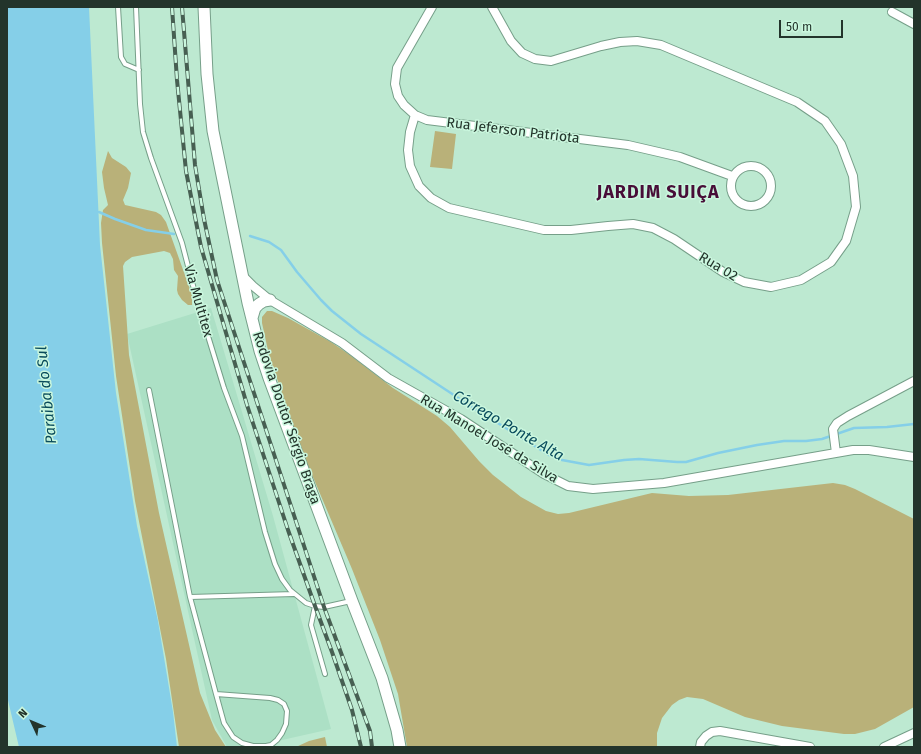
<!DOCTYPE html>
<meta charset="utf-8">
<style>
body{margin:0}
#map{position:relative;width:921px;height:754px;overflow:hidden;background:#bde9d1;font-family:"Fira Sans",sans-serif}
canvas{display:block}
.frame{position:absolute;inset:0;border:8px solid #23342b;pointer-events:none}
.north{position:absolute;left:12px;top:702px;width:40px;height:40px;-webkit-text-stroke:3px #caf7de;paint-order:stroke;rotate:314deg;font-size:11px;font-weight:700;line-height:16px;text-align:center;color:#23342b}
.north::after{content:'';display:block;margin:auto;width:14px;height:18px;background:#23342b;clip-path:polygon(50% 0,100% 100%,50% 72%,0 100%)}
.scale{position:absolute;left:779px;top:20px;width:64px;height:18px;box-sizing:border-box;border:2px solid #23342b;border-top:0;padding-left:5px;font-size:12px;line-height:14px;white-space:nowrap;color:#23342b;-webkit-text-stroke:3px #caf7de;paint-order:stroke}
</style>
<div id="map">
<canvas width="921" height="754"></canvas>
<div class="frame"></div>
<div class="north">N</div>
<div class="scale">50 m</div>
</div>
<script>
const g = document.querySelector('canvas').getContext('2d');
g.lineJoin = 'round';
function fillPath(path, color) { g.fillStyle = color; g.fill(path, 'evenodd'); }
const toPath = rows => new Path2D(rows.map(r => 'M' + r).join(''));
function trace(path, color, width, dash) { g.strokeStyle = color; g.lineWidth = width; g.lineCap = dash ? 'butt' : 'round'; g.setLineDash(dash || []); g.stroke(path); }
function label(font, color, halo, rows, align = 'center') {
  g.font = font + ' "Fira Sans",sans-serif'; g.lineWidth = 3; g.setLineDash([]); g.textBaseline = 'middle'; g.strokeStyle = halo; g.fillStyle = color; for (const [text, x, y, turn = 0] of rows) {
    g.save(); g.translate(x, y); g.rotate((+turn || 0) * Math.PI / 180); g.textAlign = isNaN(turn) ? turn : align; if (halo) g.strokeText(text, 0, 0); g.fillText(text, 0, 0); g.restore();
  }
}
const built = toPath([
 [211,308,273,516,331,729,251,747,227,747,212,720,127,334]
]);
const green = toPath([
 [435,131,456,134,452,169,430,167],
 [108,151,112,158,126,167,131,173,128,188,123,200,125,205,156,212,161,215,166,222,192,295,192,305,188,305,182,300,178,294,177,290,178,276,174,270,173,259,170,253,164,251,132,257,125,262,123,266,129,355,159,513,200,693,215,730,226,747,179,747,166,659,135,501,116,376,102,243,101,223,103,210,108,205,104,188,102,172],
 [267,311,272,311,288,318,331,342,350,355,393,388,437,416,450,427,479,461,493,475,521,497,546,511,558,514,569,513,652,493,689,496,728,495,833,483,845,485,855,489,914,519,914,707,875,729,855,734,844,734,782,726,745,717,703,699,687,697,679,700,672,705,662,718,657,733,657,747,407,747,398,694,380,640,352,569,301,449,269,355,262,323,262,317],
 [325,737,327,747,296,747,309,741]
]);
const water = toPath([
 [7,7,89,7,100,245,116,393,137,526,158,621,173,712,177,747,19,747,7,696]
]);
const stream = toPath([
 [99,212,115,219,146,230,174,234],
 [250,236,269,242,281,250,297,272,321,300,332,311,361,334,469,405,549,455,562,460,589,465,624,460,639,459,677,462,686,462,718,453,757,445,784,441,806,441,822,439,854,428,887,427,914,424]
]);
const service = toPath([
 [118,7,121,57,125,64,139,70],
 [136,7,140,104,143,132,151,158,182,243,196,297,224,388,242,436,265,532,275,564,282,579,290,590,306,603,315,606,324,607,351,601],
 [149,390,190,597,216,694,224,723,233,737,242,743,253,746,266,746,271,745,277,740,282,733,286,724,287,711,284,704,278,700,270,698,216,694],
 [190,597,294,594],
 [315,606,311,625,325,674]
]);
const minor = toPath([
 [432,7,397,68,395,84,398,96,404,105,415,115,427,120,628,145,680,157,732,176],
 [892,12,914,24],
 [415,115,410,132,408,150,410,166,419,186,431,198,449,208,544,230,571,230,608,226,633,224,653,228,674,239,723,272,744,282,771,287,801,280,831,262,846,241,856,207,853,176,841,144,825,121,797,102,661,45,637,41,620,42,601,46,551,61,535,59,522,53,511,41,492,7],
 '731 186a20 20 0 1 1 40 0a20 20 0 1 1-40 0Z',
 [243,276,253,286,270,300,342,343,388,378,461,419,544,474,568,486,593,489,664,483,853,450,869,450,914,457],
 [836,453,833,429,837,423,848,416,914,381],
 [700,747,701,742,706,736,712,732,720,731,810,747],
 [884,747,914,733]
]);
const secondary = toPath([
 [204,7,207,74,213,131,248,303,260,351,269,378,352,601,382,678,397,730,400,747],
 [252,318,255,308,259,304,264,301,270,300]
]);
const rail = toPath([
 [172,7,177,80,186,171,201,247,247,405,288,530,315,606,332,652,352,710,361,747],
 [182,7,195,165,204,219,217,280,324,607,370,731,372,747]
]);
const streetNames = [
 ["Rua Jeferson Patriota",513,131,7],
 ["Rua 02",718,267,31],
 ["Via Multitex",198,301,74],
 ["Rodovia Doutor Sérgio Braga",286,418,71],
 ["Rua Manoel José da Silva",489,439,31]
];
const waterNames = [
 ["Paraiba do Sul",47,395,-96],
 ["Córrego Ponte Alta",508,426,30]
];
const districtNames = [
 ["JARDIM SUIÇA",658,193]
];
fillPath(built, '#ace0c5');
fillPath(green, '#b9b179');
fillPath(water, '#85cfe8');
trace(stream, '#85cfe8', 2.5);
trace(service, '#769f89', 6);
trace(minor, '#769f89', 10);
trace(secondary, '#769f89', 13);
trace(service, '#fff', 4);
trace(minor, '#fff', 8);
trace(secondary, '#fff', 11);
trace(rail, '#475f52', 4);
trace(rail, '#caf7de', 2.5, [8]);
label('14px', '#23342b', '#caf7de', streetNames);
label('italic 15px', '#094b5c', '#caf7de', waterNames);
g.letterSpacing = '1px';
label('bold 18px', '#480e38', '#caf7de', districtNames);
g.letterSpacing = '0px';
</script>
